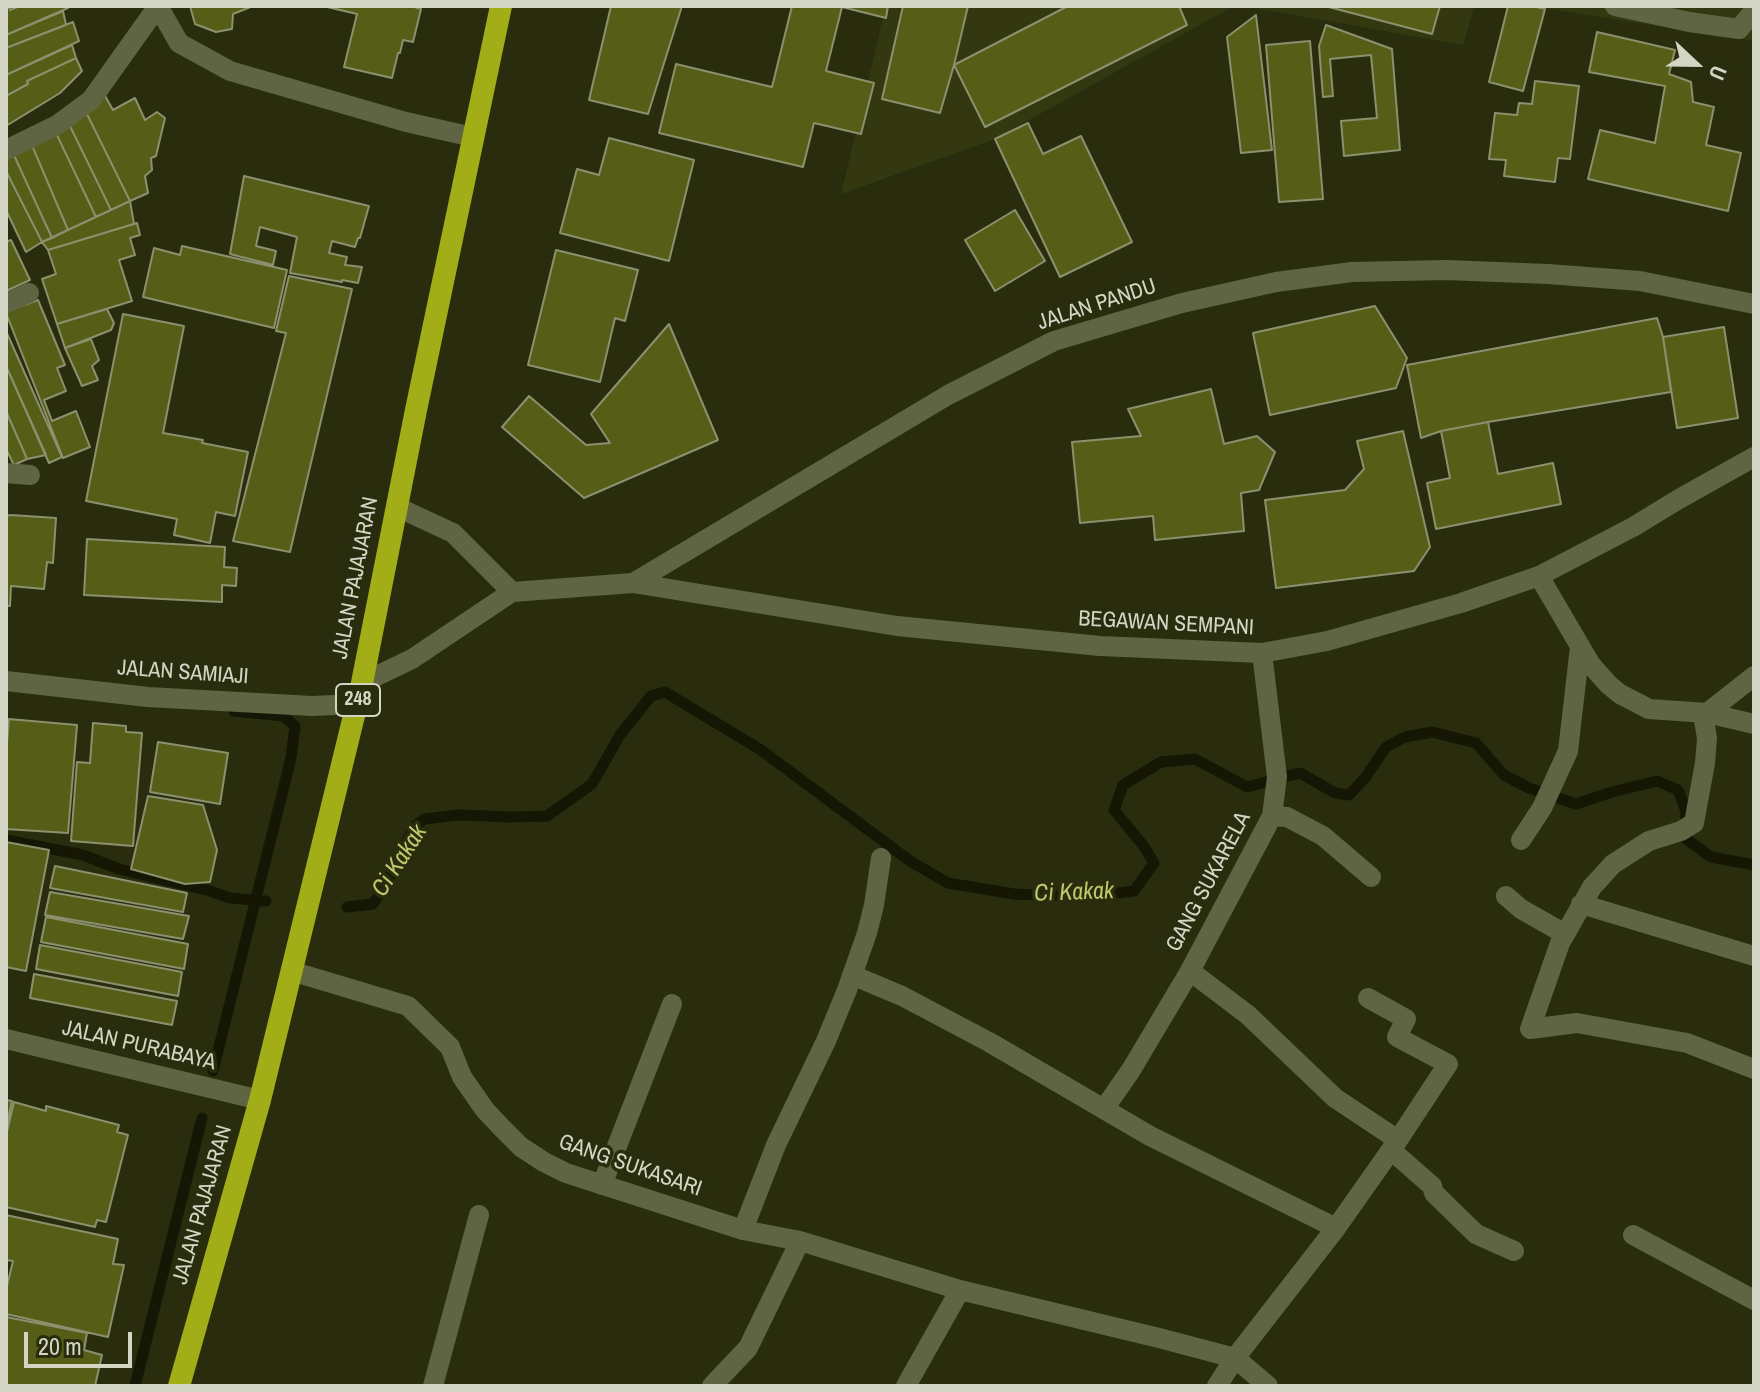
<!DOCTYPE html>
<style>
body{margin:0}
#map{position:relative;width:1760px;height:1392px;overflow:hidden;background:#292d0e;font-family:"Archivo Narrow",sans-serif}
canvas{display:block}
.frame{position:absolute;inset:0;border:8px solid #d3d6c4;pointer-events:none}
.north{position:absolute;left:1656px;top:24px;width:80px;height:80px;-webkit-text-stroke:6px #292d0e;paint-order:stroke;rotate:112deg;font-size:22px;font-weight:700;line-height:32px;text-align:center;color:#d3d6c4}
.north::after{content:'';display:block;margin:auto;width:28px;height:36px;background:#d3d6c4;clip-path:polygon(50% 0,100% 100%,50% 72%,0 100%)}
.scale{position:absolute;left:24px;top:1332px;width:108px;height:36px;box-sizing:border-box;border:4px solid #d3d6c4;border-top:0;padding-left:10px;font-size:24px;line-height:28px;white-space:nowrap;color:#d3d6c4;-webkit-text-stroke:6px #292d0e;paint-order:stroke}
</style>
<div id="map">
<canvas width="1760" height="1392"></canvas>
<div class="frame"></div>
<div class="north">U</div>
<div class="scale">20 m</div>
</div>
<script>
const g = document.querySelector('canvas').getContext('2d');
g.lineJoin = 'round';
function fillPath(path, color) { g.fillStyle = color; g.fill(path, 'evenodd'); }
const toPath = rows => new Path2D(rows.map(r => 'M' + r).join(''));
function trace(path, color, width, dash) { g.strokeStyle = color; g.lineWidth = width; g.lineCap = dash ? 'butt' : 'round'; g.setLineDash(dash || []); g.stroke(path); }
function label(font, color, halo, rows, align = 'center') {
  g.font = font + ' "Archivo Narrow",sans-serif'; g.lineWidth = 7; g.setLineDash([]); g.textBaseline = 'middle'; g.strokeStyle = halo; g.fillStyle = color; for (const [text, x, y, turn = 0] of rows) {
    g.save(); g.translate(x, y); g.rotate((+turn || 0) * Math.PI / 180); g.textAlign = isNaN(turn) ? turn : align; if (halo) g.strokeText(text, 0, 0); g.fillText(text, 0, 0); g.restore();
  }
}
const built = toPath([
 [886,6,1234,6,995,139,841,194],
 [1244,6,1474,6,1463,45],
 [1530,6,1754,6,1754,41]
]);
const stream = toPath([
 [6,840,83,855,119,869,210,891,230,898,266,901],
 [347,907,373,904,385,886,415,826,424,819,459,815,511,817,547,816,592,784,620,735,651,696,665,692,761,750,910,861,948,883,1014,894,1083,897,1134,891,1154,863,1143,845,1114,810,1123,785,1161,762,1195,759,1247,787,1300,773,1335,793,1349,795,1365,778,1386,747,1405,737,1432,732,1476,743,1504,775,1529,788,1576,804,1612,792,1657,781,1678,790,1686,811,1685,838,1711,857,1754,865],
 [213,1071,291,758,295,726,283,716,234,711],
 [135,1386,202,1118]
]);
const building = toPath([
 [20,6,67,6,68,8,6,35,6,9,9,7,10,10,20,6],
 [190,6,253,6,233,14,232,29,216,32,195,24,190,6],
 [323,6,411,6,421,9,413,42,403,40,400,53,398,53,392,78,344,67,357,14,323,6],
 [611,6,682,6,648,114,589,100,611,6],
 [792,6,888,6,886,18,842,7,826,71,874,83,861,134,814,123,803,167,659,133,676,64,772,87,792,6],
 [903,6,968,6,954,65,940,113,882,99,903,6],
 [1068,6,1179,6,1187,25,985,127,954,65,1068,6],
 [1325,6,1440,6,1432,34,1325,6],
 [1508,6,1532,6,1545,9,1523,91,1489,82,1508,6],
 [63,11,66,25,6,48,6,35,63,11],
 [1256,15,1272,150,1241,153,1227,37,1256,15],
 [73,22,79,41,6,75,6,48,73,22],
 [1326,25,1392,49,1400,150,1344,156,1341,121,1377,118,1371,55,1330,59,1333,96,1323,97,1319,46,1326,25],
 [1597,32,1675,50,1669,74,1691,82,1693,102,1714,107,1706,145,1741,153,1728,211,1588,179,1600,130,1655,143,1665,86,1589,72,1597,32],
 [1310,41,1323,199,1279,202,1266,45,1310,41],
 [72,45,76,58,27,81,28,84,6,96,6,75,72,45],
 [76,58,82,71,60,93,6,126,6,96,28,84,27,81,76,58],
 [1535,81,1579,86,1570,159,1558,158,1555,182,1504,176,1506,160,1489,159,1495,113,1517,115,1519,103,1532,104,1535,81],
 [104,94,113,110,135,98,145,120,157,112,165,118,156,156,151,158,152,170,145,176,148,193,130,201,83,106,104,94],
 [83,106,130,201,111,210,68,122,83,106],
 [68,122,111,210,96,217,55,131,68,122],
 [1028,123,1043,154,1081,136,1132,242,1060,277,995,139,1028,123],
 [55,131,96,217,68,230,31,143,55,131],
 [609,138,694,160,669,261,560,233,577,169,599,175,609,138],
 [31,143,68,230,52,238,13,153,31,143],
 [13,153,52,238,42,242,6,171,6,156,13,153],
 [6,171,42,242,26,252,6,210,6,171],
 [244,176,369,206,360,238,358,238,355,247,332,241,329,253,347,257,345,265,362,267,358,283,342,280,342,282,290,273,297,237,260,227,256,246,276,251,273,265,230,254,244,176],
 [130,201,134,224,48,250,42,242,130,201],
 [1015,210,1045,261,995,291,965,240,1015,210],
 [137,223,140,235,130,238,135,255,119,260,132,301,57,324,42,279,56,274,48,250,137,223],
 [11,240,30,280,6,291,6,242,11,240],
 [182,246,287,270,274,328,143,297,154,248,180,255,182,246],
 [556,250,638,270,625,321,615,318,600,382,528,365,556,250],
 [289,276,352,289,290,552,233,541,286,333,276,331,289,276],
 [38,300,65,365,57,368,66,391,44,400,52,421,76,411,90,447,63,458,6,313,6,304,22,306,38,300],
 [1375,306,1407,358,1396,388,1270,415,1253,333,1375,306],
 [107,309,114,323,111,330,65,348,57,324,107,309],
 [123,314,184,326,163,433,203,440,202,443,248,452,235,516,216,512,210,543,174,535,177,519,86,501,123,314],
 [1657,318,1663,337,1671,392,1488,422,1441,431,1421,438,1407,365,1657,318],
 [669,324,718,440,584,498,502,427,529,396,586,445,610,443,591,414,669,324],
 [1724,327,1738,418,1677,428,1663,337,1724,327],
 [6,331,62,457,49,463,6,366,6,331],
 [91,339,99,360,92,366,98,380,82,386,65,348,91,339],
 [6,366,46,455,27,459,6,411,6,366],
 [1211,389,1224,444,1257,436,1275,452,1259,490,1241,493,1244,531,1155,540,1153,516,1080,523,1072,442,1141,436,1128,409,1211,389],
 [6,411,27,459,14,465,6,449,6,411],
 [1488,422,1498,474,1553,463,1561,504,1436,529,1427,483,1450,478,1441,431,1488,422],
 [1403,431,1430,547,1414,571,1276,588,1265,500,1345,490,1364,469,1357,441,1403,431],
 [11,515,56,518,53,563,47,562,44,589,11,586,10,606,6,606,6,516,11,515],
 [87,539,225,547,224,567,237,568,236,586,222,585,222,602,84,595,87,539],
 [9,719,77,725,68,833,6,829,6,755,9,719],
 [93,723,126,726,126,732,142,733,133,846,71,841,77,762,90,763,93,723],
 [158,742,228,753,220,804,150,792,158,742],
 [148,796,203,805,217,850,210,882,185,884,131,869,148,796],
 [6,842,49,850,26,971,6,967,6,842],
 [55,866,187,893,183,912,50,888,55,866],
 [50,892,189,916,183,939,45,915,50,892],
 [46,917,188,944,184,969,41,942,46,917],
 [40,945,182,972,178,996,36,969,40,945],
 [34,974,177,1001,172,1025,30,998,34,974],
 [6,1100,12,1101,6,1128,6,1100],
 [14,1102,46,1111,46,1106,119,1125,117,1132,128,1135,106,1222,97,1220,95,1227,6,1207,6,1136,14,1102],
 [6,1215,118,1239,113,1264,124,1265,108,1337,6,1314,6,1290,13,1261,6,1260,6,1215],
 [6,1317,87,1333,84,1350,102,1355,95,1386,6,1386,6,1317]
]);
const service = toPath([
 [1615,6,1689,22,1739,29,1754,11]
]);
const minor = toPath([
 [6,150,57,125,91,100,158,6,179,43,230,71,406,122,473,137],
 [6,303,29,293],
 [6,473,30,475],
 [397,507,453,533,512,592],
 [1539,576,1591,665,1609,685,1620,694,1649,709,1707,713,1754,724],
 [633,583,897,626,1100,646,1262,653,1327,641,1387,624,1461,603,1539,576,1633,527,1679,499,1754,457],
 [6,681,148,697,312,706,357,704],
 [362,683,412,659,512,592,633,583,948,395,1054,341,1182,303,1276,282,1352,272,1446,270,1548,274,1640,281,1754,304],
 [1707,713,1754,676],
 [1703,714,1707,738,1705,763,1694,823,1681,831,1649,841,1613,864,1592,887,1560,943,1530,1029,1577,1023,1687,1043,1754,1069],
 [1272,816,1287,817,1323,836,1371,877],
 [1521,840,1542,808,1568,751,1580,647],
 [1506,896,1521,909,1565,934],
 [1581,904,1754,956],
 [291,971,408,1006,450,1047,462,1077,485,1110,501,1127,521,1147,544,1162,566,1173,743,1230,800,1241,960,1290,1159,1338,1235,1358,1268,1386],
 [1190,971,1248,1015,1335,1098,1398,1140],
 [852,975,902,996,989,1042,1150,1136,1336,1228],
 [6,1039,260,1100],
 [1104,1109,1131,1070,1190,971,1272,816,1277,777,1262,653],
 [1391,1150,1432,1186,1434,1193,1476,1234,1514,1251],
 [602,1185,672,1004],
 [743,1230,776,1145,826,1041,847,990,867,933,874,905,881,858],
 [1633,1235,1754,1300],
 [433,1386,479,1215],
 [712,1386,748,1348,800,1241],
 [906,1386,960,1290],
 [1217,1386,1235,1358,1336,1228,1398,1140,1448,1064,1397,1037,1406,1019,1368,998]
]);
const trunk = toPath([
 [179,1386,260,1100,362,683,416,410,501,6]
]);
const shields = [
 [358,700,44]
];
const shieldNames = [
 ["248",358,700]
];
const streetNames = [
 ["JALAN PANDU",1097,305,-18],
 ["JALAN PAJAJARAN",356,578,-79],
 ["BEGAWAN SEMPANI",1166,624,3],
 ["JALAN SAMIAJI",183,673,4],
 ["GANG SUKARELA",1209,882,-62],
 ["JALAN PURABAYA",139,1046,13],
 ["GANG SUKASARI",630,1166,19],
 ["JALAN PAJAJARAN",203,1205,-74]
];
const waterNames = [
 ["Ci Kakak",400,861,-57],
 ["Ci Kakak",1074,893,-2]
];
fillPath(built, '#333810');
trace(stream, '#151704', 11);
fillPath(building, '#555d17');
trace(building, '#8b916e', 2);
trace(service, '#5f6443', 20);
trace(minor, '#5f6443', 20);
trace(trunk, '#a2ae17', 22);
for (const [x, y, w] of shields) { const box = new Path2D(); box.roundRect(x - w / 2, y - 16, w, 32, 6); g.fillStyle = '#292d0e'; g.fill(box); trace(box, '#d3d6c4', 2); }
label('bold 20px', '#d3d6c4', null, shieldNames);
label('22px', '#d3d6c4', '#292d0e', streetNames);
label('italic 24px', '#bdc96a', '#292d0e', waterNames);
</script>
